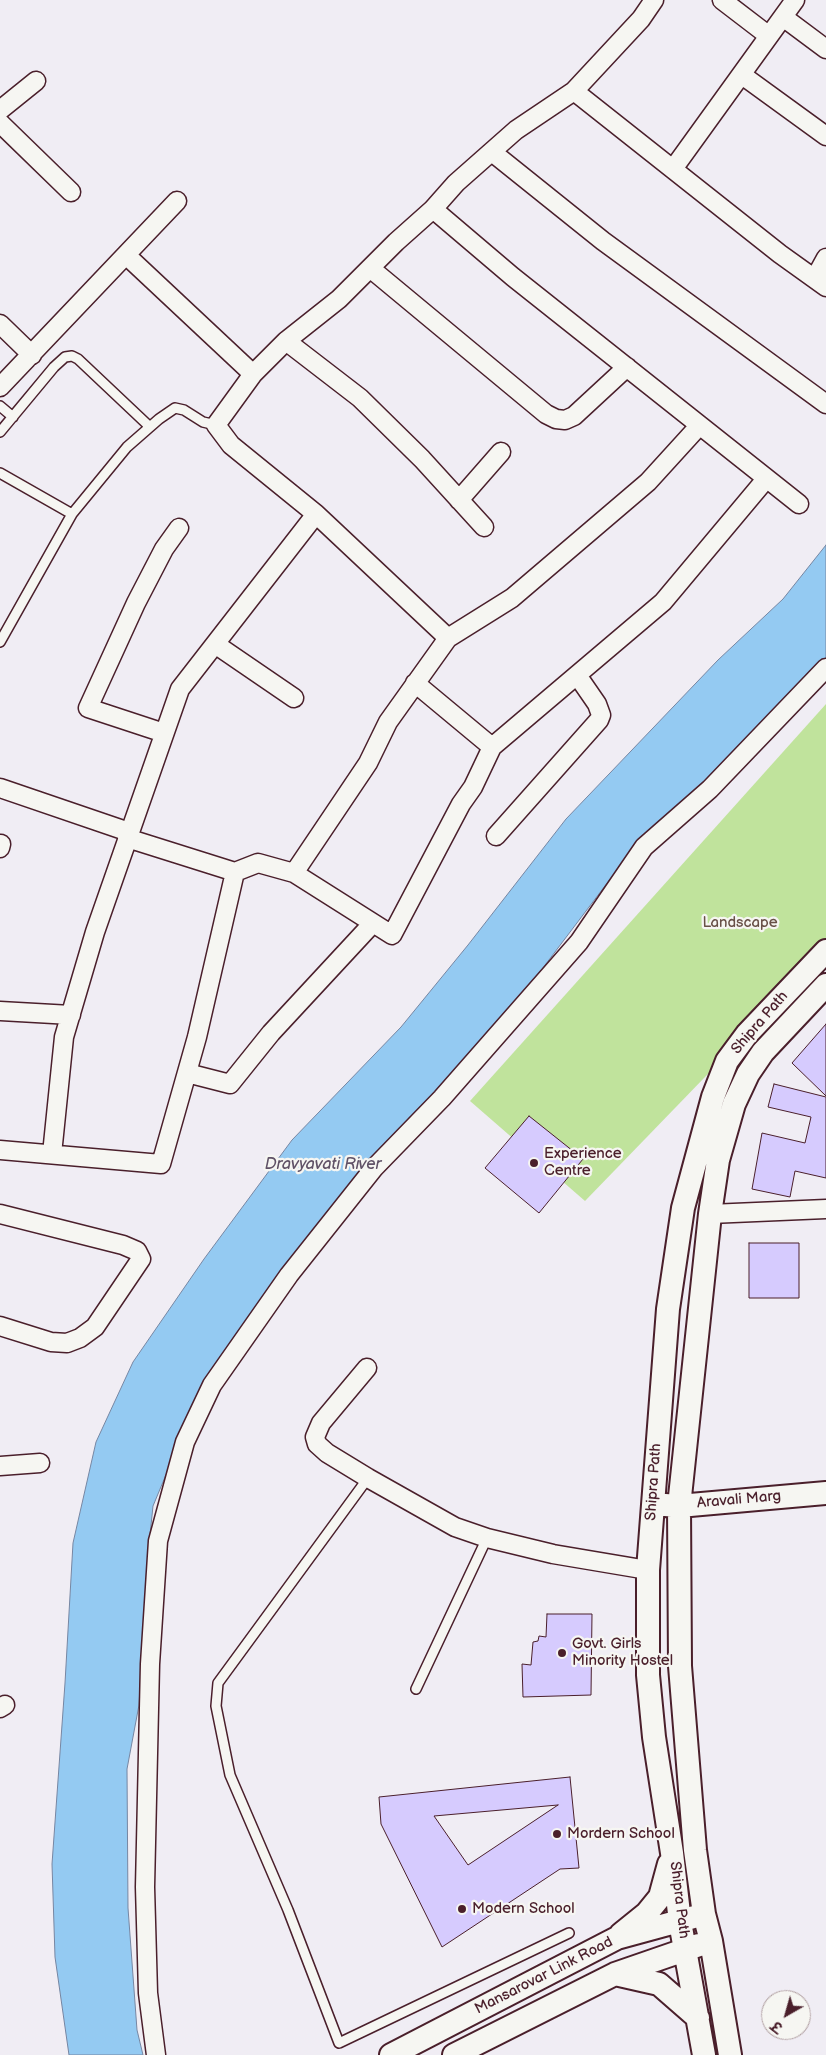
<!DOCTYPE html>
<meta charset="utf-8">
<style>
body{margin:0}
#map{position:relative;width:826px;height:2055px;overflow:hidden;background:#f0edf4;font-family:"Balsamiq Sans","Playpen Sans Deva",sans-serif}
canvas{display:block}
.north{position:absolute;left:761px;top:1990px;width:50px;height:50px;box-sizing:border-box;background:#f6f6f2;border:1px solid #b1a0a2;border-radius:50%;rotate:218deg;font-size:14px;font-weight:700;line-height:20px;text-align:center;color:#4a1f2b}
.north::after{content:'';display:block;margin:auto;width:18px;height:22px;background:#4a1f2b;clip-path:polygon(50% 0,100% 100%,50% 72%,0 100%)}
</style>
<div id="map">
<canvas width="826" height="2055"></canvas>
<div class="north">उ</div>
</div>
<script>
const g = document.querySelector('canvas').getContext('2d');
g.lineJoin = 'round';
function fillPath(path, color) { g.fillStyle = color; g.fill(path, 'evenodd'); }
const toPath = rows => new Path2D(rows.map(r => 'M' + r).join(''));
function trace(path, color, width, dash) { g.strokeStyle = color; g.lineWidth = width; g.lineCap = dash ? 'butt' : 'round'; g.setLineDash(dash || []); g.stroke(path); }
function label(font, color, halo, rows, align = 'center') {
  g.font = font + ' "Balsamiq Sans",sans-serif'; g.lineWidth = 4.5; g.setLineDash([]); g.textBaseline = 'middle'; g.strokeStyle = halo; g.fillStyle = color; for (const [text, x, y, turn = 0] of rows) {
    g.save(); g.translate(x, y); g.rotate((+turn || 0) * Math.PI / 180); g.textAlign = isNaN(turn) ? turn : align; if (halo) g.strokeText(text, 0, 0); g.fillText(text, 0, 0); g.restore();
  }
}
const green = toPath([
 [826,704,826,952,585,1201,470,1101]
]);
const water = toPath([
 [826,545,826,662,704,781,611,878,486,1043,348,1197,192,1412,153,1506,147,1564,139,1705,127,1769,128,1908,137,2030,143,2055,69,2055,55,1957,52,1864,65,1683,73,1543,96,1442,133,1362,204,1259,292,1140,401,1027,468,945,566,819,718,660,783,599,826,545]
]);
const building = toPath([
 [826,1024,826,1096,792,1063,826,1024],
 [774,1084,826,1097,826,1178,795,1171,790,1197,752,1189,762,1133,805,1143,811,1117,768,1107,774,1084],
 [529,1116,583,1159,539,1213,485,1168,529,1116],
 [749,1243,799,1243,799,1298,749,1298,749,1243],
 [547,1614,592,1614,591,1695,523,1697,522,1664,531,1665,533,1642,538,1641,539,1636,546,1637,547,1614],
 [570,1777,579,1868,560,1869,442,1947,381,1824,379,1797,570,1777],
 [558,1805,468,1865,434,1816,558,1805]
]);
const service = toPath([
 [0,406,13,417],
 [0,432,54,367,65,357,72,356,78,359,150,427],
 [0,473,72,514],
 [0,642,72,514,127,447,159,419,175,408,184,410,203,422,216,425],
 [368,1478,218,1683,216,1706,230,1775,288,1910,339,2043,569,1933],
 [416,1689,487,1538]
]);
const minor = toPath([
 [722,0,769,36,795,0],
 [783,17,826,49],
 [742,75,826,136],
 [574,91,641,19,654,0],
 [0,110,36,81],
 [0,123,71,192],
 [492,152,603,241,826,404],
 [673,169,769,36],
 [433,209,456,183,516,130,574,91,780,254,826,287],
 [126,255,253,374],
 [370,268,546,414,556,419,565,420,574,416,627,367],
 [815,278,826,258],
 [0,324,32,355],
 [286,341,360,398,422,459,484,527],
 [0,387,177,201],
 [459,500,501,452],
 [448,638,316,514,231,445,216,425,253,374,286,341,339,299,396,242,433,209,513,277,799,504],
 [215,644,294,698],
 [415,683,492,747],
 [164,733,88,708,136,603,164,549,179,528],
 [0,788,129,832],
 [496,836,599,720,601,715,597,704,577,675],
 [127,838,235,872,258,863,294,873,368,763,388,722,448,638,512,598,648,482,699,426],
 [0,848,1,844],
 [294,873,392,935,461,804,473,787,492,747,663,602,766,479],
 [0,1011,71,1015],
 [187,1073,230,1084,271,1033,373,923],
 [0,1150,161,1164,197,1037,235,872],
 [52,1154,64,1037,95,932,180,689,316,514],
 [0,1214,123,1245,137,1251,141,1259,95,1327,80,1338,67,1343,51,1342,0,1326],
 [710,1214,826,1209],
 [367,1368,321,1423,315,1437,317,1444,327,1453,368,1478,455,1527,487,1538,553,1554,648,1570],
 [0,1466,40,1463],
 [0,1708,5,1705],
 [156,2055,148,1993,145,1887,150,1664,158,1541,185,1442,212,1385,289,1275,374,1168,442,1098,579,942,644,847,710,789,826,668]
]);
const tertiary = toPath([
 [665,1505,679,1506,826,1493],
 [621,1934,647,1913,660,1897,669,1864],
 [615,1974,659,1984,698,2018],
 [391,2055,617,1938,694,1917],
 [454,2055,615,1974,699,1945],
 [704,2055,680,1922,672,1853,654,1737,648,1675,648,1570,668,1309,683,1208,713,1097,727,1061,747,1034,826,951],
 [730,2055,711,1941,704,1914,695,1850,680,1666,679,1506,710,1214,718,1160,734,1104,748,1074,763,1052,826,985]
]);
const markers = [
 [534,1163,5,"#4a1f2b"],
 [562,1653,5,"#4a1f2b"],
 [557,1834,5,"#4a1f2b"],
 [462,1909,5,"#4a1f2b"]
];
const parkNames = [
 ["Landscape",740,923]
];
const streetNames = [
 ["Shipra Path",760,1023,-49],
 ["Shipra Path",654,1482,-86],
 ["Aravali Marg",739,1500,-5],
 ["Shipra Path",679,1900,83],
 ["Mansarovar Link Road",544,1976,-27]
];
const poiNames = [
 ["Experience",544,1154],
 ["Centre",544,1171],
 ["Govt. Girls",572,1644],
 ["Minority Hostel",572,1661],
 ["Mordern School",567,1834],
 ["Modern School",472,1909]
];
const waterNames = [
 ["Dravyavati River",323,1165]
];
fillPath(green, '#c0e39c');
fillPath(water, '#94caf2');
trace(water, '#7686a2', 1);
fillPath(building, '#d6cbfe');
trace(building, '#4a1f2b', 1);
trace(service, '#4a1f2b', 12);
trace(minor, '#4a1f2b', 21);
trace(tertiary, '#4a1f2b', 26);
trace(service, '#f6f6f2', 9);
trace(minor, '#f6f6f2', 18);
trace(tertiary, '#f6f6f2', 22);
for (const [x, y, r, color] of markers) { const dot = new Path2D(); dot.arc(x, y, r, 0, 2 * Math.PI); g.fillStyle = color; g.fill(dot); trace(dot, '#f6f6f2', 2); }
label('15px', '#685047', '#f6f6f2', parkNames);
label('15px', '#4a1f2b', '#f6f6f2', streetNames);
label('15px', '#4a1f2b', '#f6f6f2', poiNames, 'left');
label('italic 16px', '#605267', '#f6f6f2', waterNames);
</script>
